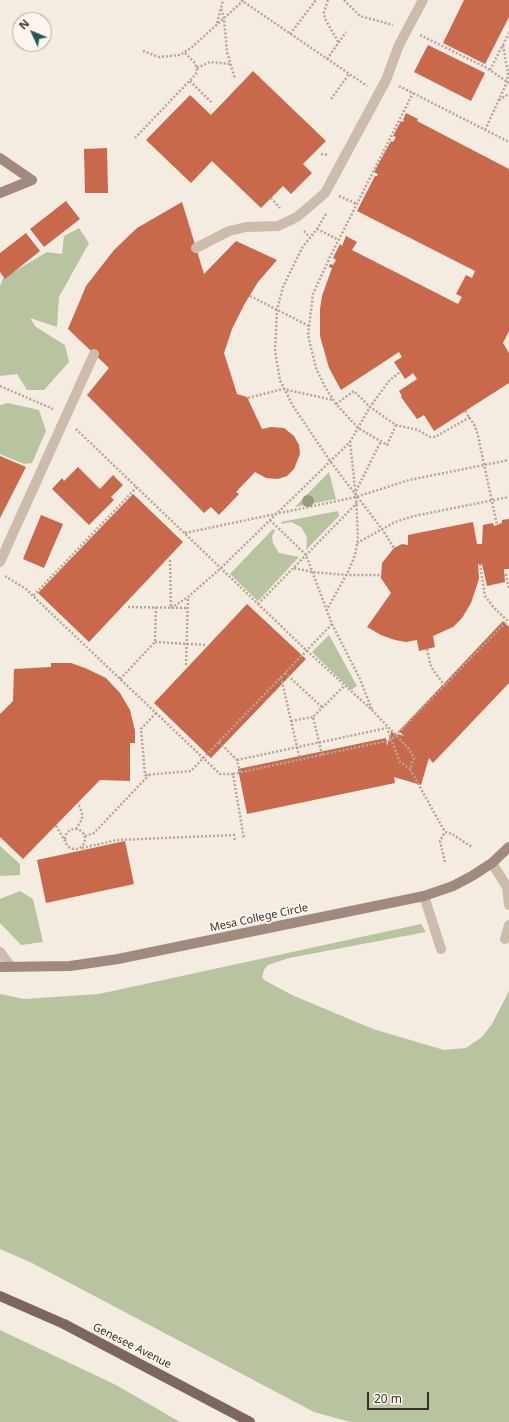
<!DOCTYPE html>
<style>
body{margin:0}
#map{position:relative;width:509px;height:1422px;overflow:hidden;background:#f4ebe1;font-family:"Noto Sans",sans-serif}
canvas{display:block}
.north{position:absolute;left:12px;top:12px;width:40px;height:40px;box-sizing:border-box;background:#fbf5ee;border:1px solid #aea6a0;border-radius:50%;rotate:314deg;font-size:11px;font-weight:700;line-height:16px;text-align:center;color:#3b302b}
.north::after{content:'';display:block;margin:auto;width:14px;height:18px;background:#1f5a5e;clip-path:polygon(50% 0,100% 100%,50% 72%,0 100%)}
.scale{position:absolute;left:367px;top:1392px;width:62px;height:18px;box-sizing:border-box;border:2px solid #3b302b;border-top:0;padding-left:5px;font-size:12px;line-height:14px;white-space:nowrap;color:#3b302b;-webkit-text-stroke:3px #fbf5ee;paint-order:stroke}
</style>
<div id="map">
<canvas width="509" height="1422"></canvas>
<div class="north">N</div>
<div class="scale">20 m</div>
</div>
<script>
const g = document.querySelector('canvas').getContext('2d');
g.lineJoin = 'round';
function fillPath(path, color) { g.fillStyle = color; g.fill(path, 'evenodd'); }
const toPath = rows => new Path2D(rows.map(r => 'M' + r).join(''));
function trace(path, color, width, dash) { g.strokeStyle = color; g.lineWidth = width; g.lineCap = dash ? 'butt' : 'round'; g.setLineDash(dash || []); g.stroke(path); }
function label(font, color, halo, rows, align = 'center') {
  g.font = font + ' "Noto Sans",sans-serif'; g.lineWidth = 4; g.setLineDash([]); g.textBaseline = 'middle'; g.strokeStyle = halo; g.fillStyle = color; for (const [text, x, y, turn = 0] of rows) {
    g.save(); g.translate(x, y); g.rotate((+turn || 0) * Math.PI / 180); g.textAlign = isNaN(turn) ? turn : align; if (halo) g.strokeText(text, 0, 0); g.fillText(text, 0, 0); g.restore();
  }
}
const green = toPath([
 [79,228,89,243,59,297,57,327,30,318,36,327,65,345,69,362,44,390,27,390,17,374,0,376,0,286,3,278,47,252,62,254,64,236],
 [8,403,39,410,46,431,32,463,24,464,0,454,0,405],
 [329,472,336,499,295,507],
 [338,511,339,516,306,550,307,537,301,527,291,522,282,524,281,522],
 [273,529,275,531,272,536,273,543,279,553,299,557,258,601,230,574],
 [329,635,357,686,351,690,312,652],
 [0,846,20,864,20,875,0,876],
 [20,891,33,899,43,942,21,945,0,923,0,899],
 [421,924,426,932,289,958,268,965,264,970,262,977,264,980,292,995,373,1029,444,1050,466,1048,482,1037,492,1024,509,991,509,1422,350,1422,314,1412,32,1263,0,1249,0,994,24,999,99,994],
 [0,1330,116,1385,180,1422,0,1422]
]);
const building = toPath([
 [464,0,509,0,509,17,485,64,443,43],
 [428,45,485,73,471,101,414,72],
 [253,71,326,141,303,164,312,173,291,194,283,186,261,208,212,161,191,183,146,140,190,95,211,115],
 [406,113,418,119,417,121,509,169,509,331,503,343,509,353,509,383,434,431,424,415,417,419,401,397,402,396,399,391,417,379,413,373,405,379,394,362,402,357,399,352,341,390,329,368,320,336,320,309,322,296,332,268,329,267,330,264,333,265,336,260,333,258,340,244,342,246,346,236,357,242,352,250,458,304,462,297,456,294,466,275,472,278,475,271,357,211,375,176,377,176,378,174,374,172,391,141,393,142,396,137,393,136,401,121,403,122,404,120,403,120],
 [107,148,108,193,85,193,84,149],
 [66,201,80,219,44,247,30,229],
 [182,202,204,274,236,241,277,260,258,282,244,305,232,329,224,353,237,394,247,397,262,429,271,427,284,428,294,436,299,445,300,454,294,469,287,476,278,479,266,478,255,472,236,492,239,494,219,515,211,507,204,513,87,395,109,368,68,329,86,286,114,250,137,228],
 [26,233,40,251,5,279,0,272,0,253],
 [0,456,26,467,0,518],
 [78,467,100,489,113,475,123,485,111,497,114,500,89,525,52,489,62,478,64,481],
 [133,494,183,542,89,642,38,593],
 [41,515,63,524,44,568,23,559],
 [509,519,509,569,504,569,505,582,487,586,482,564,478,564,479,579,471,603,462,618,453,627,433,636,435,647,419,651,417,640,406,642,395,640,381,635,367,627,391,593,381,578,382,563,394,548,402,544,408,545,408,535,473,522,477,544,482,544,483,525,493,523,494,526,502,523,502,520],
 [247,604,306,659,211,758,154,703],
 [503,621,509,627,509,683,433,763,429,758,421,785,394,777,395,783,247,814,238,769,386,738,387,746,391,732,404,736,399,731],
 [51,663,71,663,85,668,106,678,120,693,130,710,135,731,135,743,130,743,130,781,100,780,23,859,0,837,0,714,13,701,14,669,51,667],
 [125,841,134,884,46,903,37,860]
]);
const path = toPath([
 [241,0,367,86],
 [328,0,324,12,325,19,339,43],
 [344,0,360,16,393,25],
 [221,9,224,18,227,52,235,79],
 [217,23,223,0],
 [290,34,316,0],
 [420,35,487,68,509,83],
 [143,51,159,57,180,55,191,48,244,0],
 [327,59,346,32],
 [197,68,210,62,230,64],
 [490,70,509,33],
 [190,81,212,103],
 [399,86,509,142],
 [331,99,349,74],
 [499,100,509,94],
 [485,130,507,82,508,74,503,45],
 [135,138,196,74,197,68,194,62,184,52],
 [321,154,328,155],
 [339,196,357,204],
 [271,198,280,208],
 [326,214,317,229,302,248,283,287,277,310,275,351,280,380,293,406,330,461,382,529,394,548],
 [317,229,339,240],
 [304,231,310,238],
 [250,296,309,326],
 [0,386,53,409],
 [248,398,283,389,333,400],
 [336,404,354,391,370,407,396,425,418,430,430,437,435,437,470,417],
 [465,411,475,426,478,436,497,525],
 [396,425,387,445,358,428,336,404,325,387,316,368,308,335,313,294,330,257,413,93],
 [76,429,306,650,372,710,409,749,414,758,410,769,445,832],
 [137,487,33,596,220,774,233,774,244,839],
 [356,491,381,441],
 [270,520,306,555,332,624,360,679,372,710],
 [185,533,356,497,409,480,509,460],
 [357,543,395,522,414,516,509,497],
 [170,560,171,607],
 [480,564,485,596,494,608,509,622],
 [294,568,312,572,346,575,381,575],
 [506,574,509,589],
 [5,576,26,589,33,596],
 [258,604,357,503],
 [128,607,188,608],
 [171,608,188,597,221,568,350,442,370,407,389,381,400,372],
 [326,611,349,570,355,555,358,539,356,497,350,442],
 [155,642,206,645],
 [427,649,431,667,445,686],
 [186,665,188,597],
 [285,673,323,708],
 [281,677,300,760],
 [120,679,155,642,156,607],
 [156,713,141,729,145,775,191,771,332,624],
 [291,721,313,717],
 [388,731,400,762,410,769],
 [219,742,237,760,240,772],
 [322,755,313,717,344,686],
 [237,760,387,728],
 [233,774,391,740,507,621],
 [56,826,65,841],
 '65 839a10 10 0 1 1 20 0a10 10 0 1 1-20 0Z',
 [76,829,82,819,82,813,78,803],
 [85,836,94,833,149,775],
 [82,848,117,840,234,835,235,841],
 [445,862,440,841,445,832,452,834,472,847]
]);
const lane = toPath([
 [196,248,229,231,246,227,278,226,297,217,325,193,386,80,399,45,423,0],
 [0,562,94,354],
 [492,863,507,887,509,905],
 [424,896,441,949],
 [505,939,509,925],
 [0,952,11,967]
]);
const secondary = toPath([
 [0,158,32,180],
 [0,193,32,180],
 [0,967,70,966,118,959,424,896,453,886,472,876,492,863,509,847]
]);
const primary = toPath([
 [0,1296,64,1324,250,1422]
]);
const trees = [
 [308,501]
];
const streetNames = [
 ["Mesa College Circle",259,918,-12],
 ["Genesee Avenue",132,1346,27]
];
fillPath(green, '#b8c4a0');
fillPath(building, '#c8694b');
trace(path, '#b9a596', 2.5, [2, 2]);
trace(lane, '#cdbbac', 10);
trace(secondary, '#a18a7d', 10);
trace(primary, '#7d675c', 10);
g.fillStyle = '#969b7f';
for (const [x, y] of trees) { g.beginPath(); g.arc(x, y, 6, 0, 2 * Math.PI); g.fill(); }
label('11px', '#3b302b', '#fbf5ee', streetNames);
</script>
